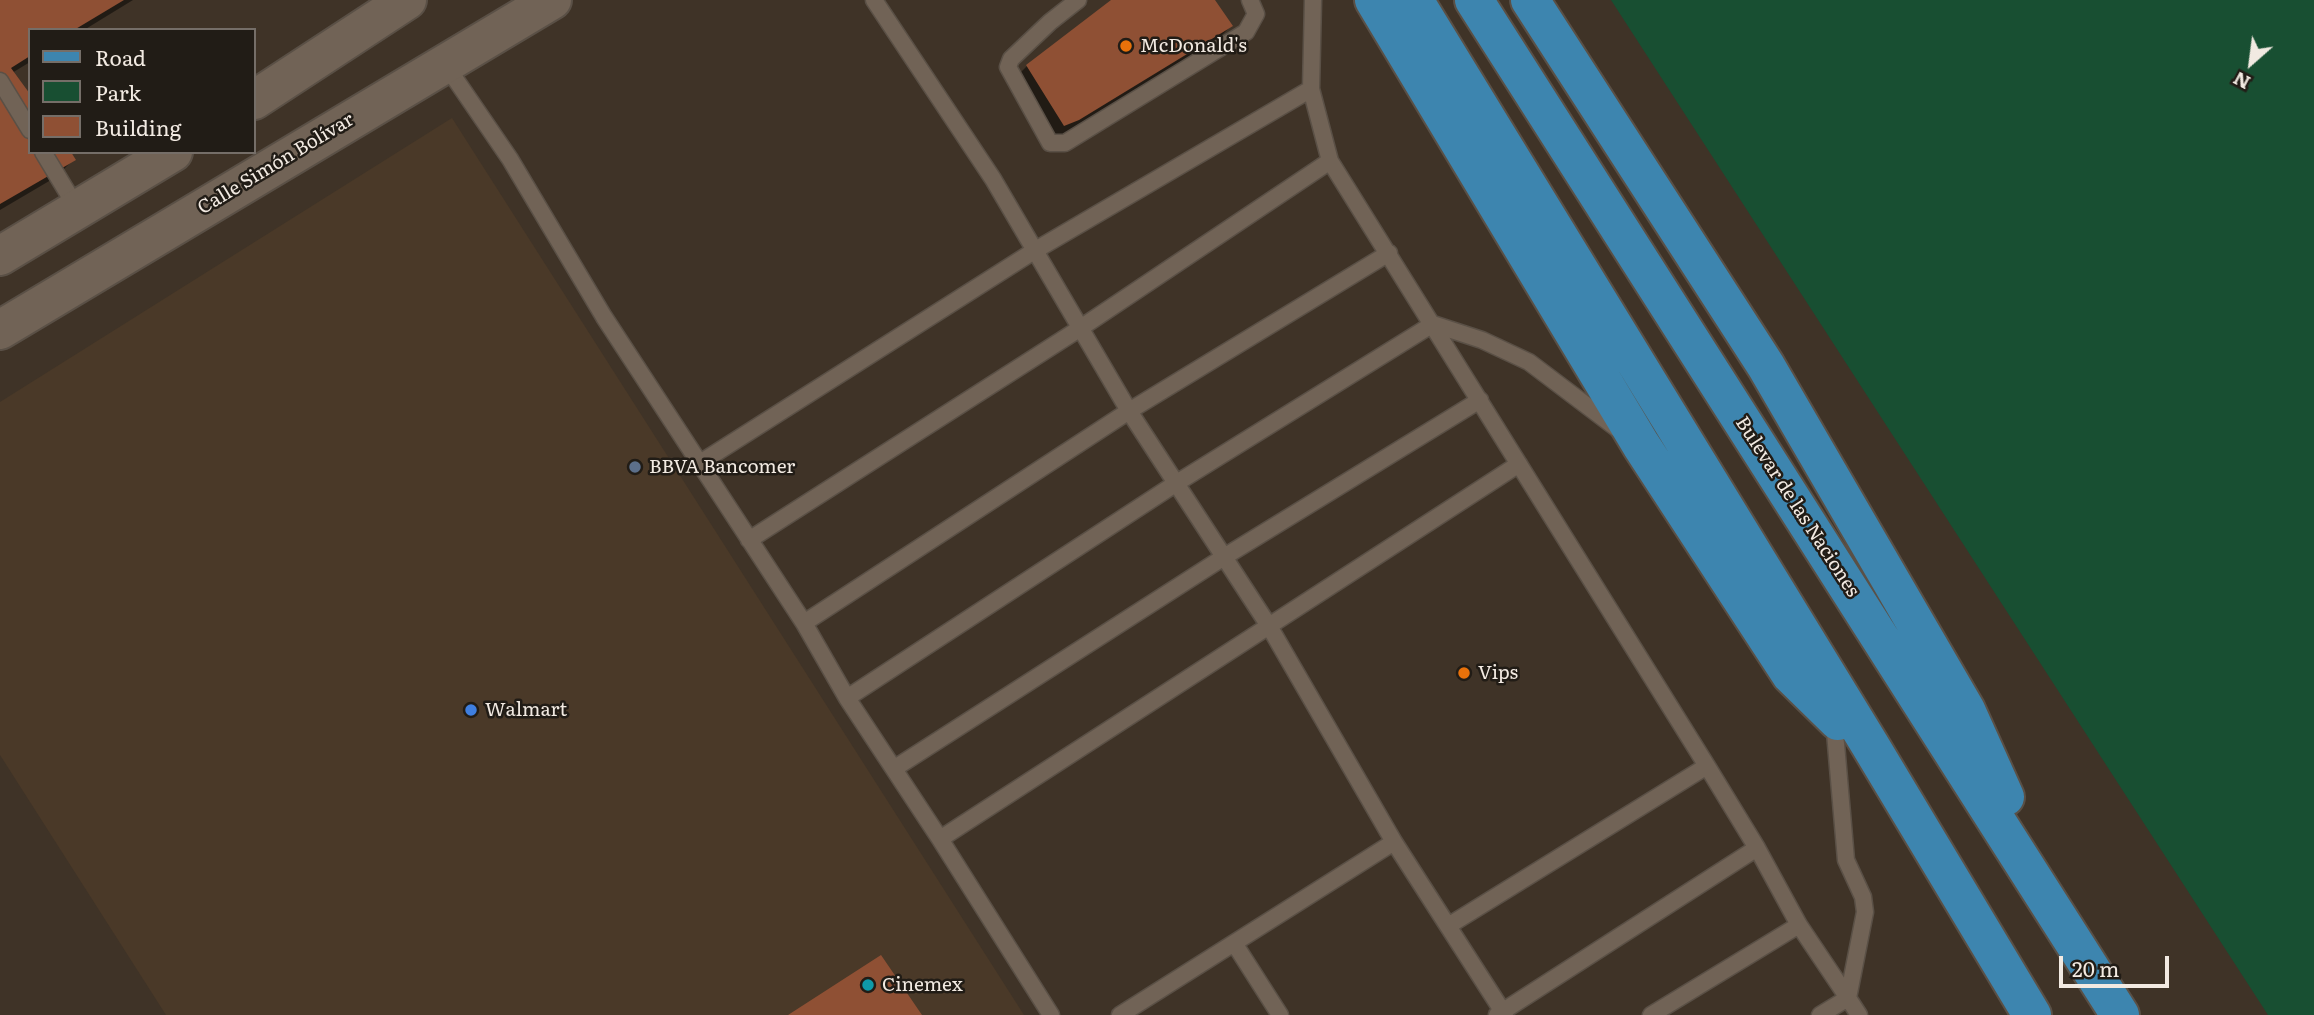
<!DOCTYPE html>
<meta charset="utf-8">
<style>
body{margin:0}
#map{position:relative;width:2314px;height:1015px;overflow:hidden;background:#3f3327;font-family:Literata,serif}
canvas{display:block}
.legend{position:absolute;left:28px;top:28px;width:228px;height:126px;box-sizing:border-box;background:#211c16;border:2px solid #756e68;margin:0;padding:9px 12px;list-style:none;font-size:21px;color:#f2eae2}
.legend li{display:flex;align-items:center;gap:14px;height:35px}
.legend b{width:35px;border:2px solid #756e68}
.north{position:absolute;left:2216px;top:28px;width:70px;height:70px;-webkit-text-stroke:5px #211c16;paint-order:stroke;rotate:208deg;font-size:19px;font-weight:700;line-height:28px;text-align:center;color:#f2eae2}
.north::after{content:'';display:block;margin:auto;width:24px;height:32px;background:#f2eae2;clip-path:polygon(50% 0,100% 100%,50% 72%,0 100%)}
.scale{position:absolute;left:2059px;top:956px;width:110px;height:32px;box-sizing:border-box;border:4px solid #f2eae2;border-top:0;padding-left:9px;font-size:21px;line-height:24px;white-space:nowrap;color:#f2eae2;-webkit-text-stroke:5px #211c16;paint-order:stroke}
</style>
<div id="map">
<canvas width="2314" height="1015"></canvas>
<ul class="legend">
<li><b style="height:9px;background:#3d85af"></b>Road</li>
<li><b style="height:19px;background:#184f32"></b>Park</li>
<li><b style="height:19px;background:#8f5034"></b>Building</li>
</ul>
<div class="north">N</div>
<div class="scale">20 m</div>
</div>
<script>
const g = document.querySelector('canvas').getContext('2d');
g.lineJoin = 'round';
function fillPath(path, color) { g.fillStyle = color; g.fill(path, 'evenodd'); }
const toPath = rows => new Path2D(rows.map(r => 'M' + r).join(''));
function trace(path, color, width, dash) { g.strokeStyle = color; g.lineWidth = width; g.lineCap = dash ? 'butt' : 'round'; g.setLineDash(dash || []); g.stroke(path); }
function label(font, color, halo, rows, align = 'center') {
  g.font = font + ' Literata,serif'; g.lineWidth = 5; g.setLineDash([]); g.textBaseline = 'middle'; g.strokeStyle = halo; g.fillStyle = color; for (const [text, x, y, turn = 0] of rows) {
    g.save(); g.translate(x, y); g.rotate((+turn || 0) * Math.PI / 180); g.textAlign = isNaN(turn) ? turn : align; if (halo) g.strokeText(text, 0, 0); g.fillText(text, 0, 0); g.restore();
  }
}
const built = toPath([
 [452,118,1024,1015,166,1015,0,755,0,402]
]);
const green = toPath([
 [1611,0,2314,0,2314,1015,2268,1015]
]);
const shadow = toPath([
 [0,0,133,0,84,30,30,30,30,62,12,73,30,152,74,159,56,177,0,210],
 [1114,0,1213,0,1231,26,1213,44,1059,138,1045,143,1009,84,1027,66]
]);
const building = toPath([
 [0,0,124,0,74,30,30,30,30,56,11,68,30,94,30,152,71,152,76,160,0,204],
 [1111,0,1215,0,1233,26,1079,120,1064,126,1026,65],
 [881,955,922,1015,788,1015]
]);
const lane = toPath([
 [874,0,993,179,1129,411,1269,626,1394,842,1505,1015],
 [1078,0,1050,22,1011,59,1008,67,1050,143,1065,143,1246,32,1256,14,1250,0],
 [1313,0,1311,89,1330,161,1707,766,1757,848,1799,925,1848,998],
 [445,64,510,159,604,317,804,623,847,698,940,839,1051,1015],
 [0,81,30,130],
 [43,152,78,210],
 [700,463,1034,251,1311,89],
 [749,540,1079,329,1330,161],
 [804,623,1129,411,1389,253],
 [847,698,1175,484,1433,324,1482,340,1529,362,1619,430],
 [1834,721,1846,860,1863,897,1865,912,1848,998],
 [895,768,1224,557,1480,400],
 [940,839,1519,464],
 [1448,926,1707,766],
 [1234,943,1280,1015],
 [1120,1015,1394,842],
 [1497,1015,1757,848],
 [1651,1015,1799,925],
 [1820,1015,1848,998,1859,1015]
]);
const secondary = toPath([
 [254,100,407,0],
 [0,256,173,152],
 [0,330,552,0]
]);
const primary = toPath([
 [1374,0,1641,445,1791,675,1838,721],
 [1414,0,1870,745,2032,1015],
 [1474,0,2120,1015],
 [1530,0,1766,366,1966,710,2005,797]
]);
const markers = [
 [1126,46,7,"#e8710a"],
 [635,467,7,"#5c6f8a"],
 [1464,673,7,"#e8710a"],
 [471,710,7,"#3f7fe0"],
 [868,985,7,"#0f9aa8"]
];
const poiNames = [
 ["McDonald's",1140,46],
 ["BBVA Bancomer",649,467],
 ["Vips",1478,673],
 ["Walmart",485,710],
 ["Cinemex",882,985]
];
const streetNames = [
 ["Calle Simón Bolívar",276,164,-31],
 ["Bulevar de las Naciones",1797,507,57]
];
fillPath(built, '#4a3928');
fillPath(green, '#184f32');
fillPath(shadow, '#0007');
fillPath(building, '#8f5034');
trace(lane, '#5a5046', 19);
trace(secondary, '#5a5046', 42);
trace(primary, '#5a5046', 42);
trace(lane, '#716356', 16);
trace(secondary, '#716356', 38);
trace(primary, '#3d85af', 38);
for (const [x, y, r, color] of markers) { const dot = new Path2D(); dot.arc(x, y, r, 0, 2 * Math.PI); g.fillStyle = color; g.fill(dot); trace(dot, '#211c16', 2.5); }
label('19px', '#f2eae2', '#211c16', poiNames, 'left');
label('19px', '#f2eae2', '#211c16', streetNames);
</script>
